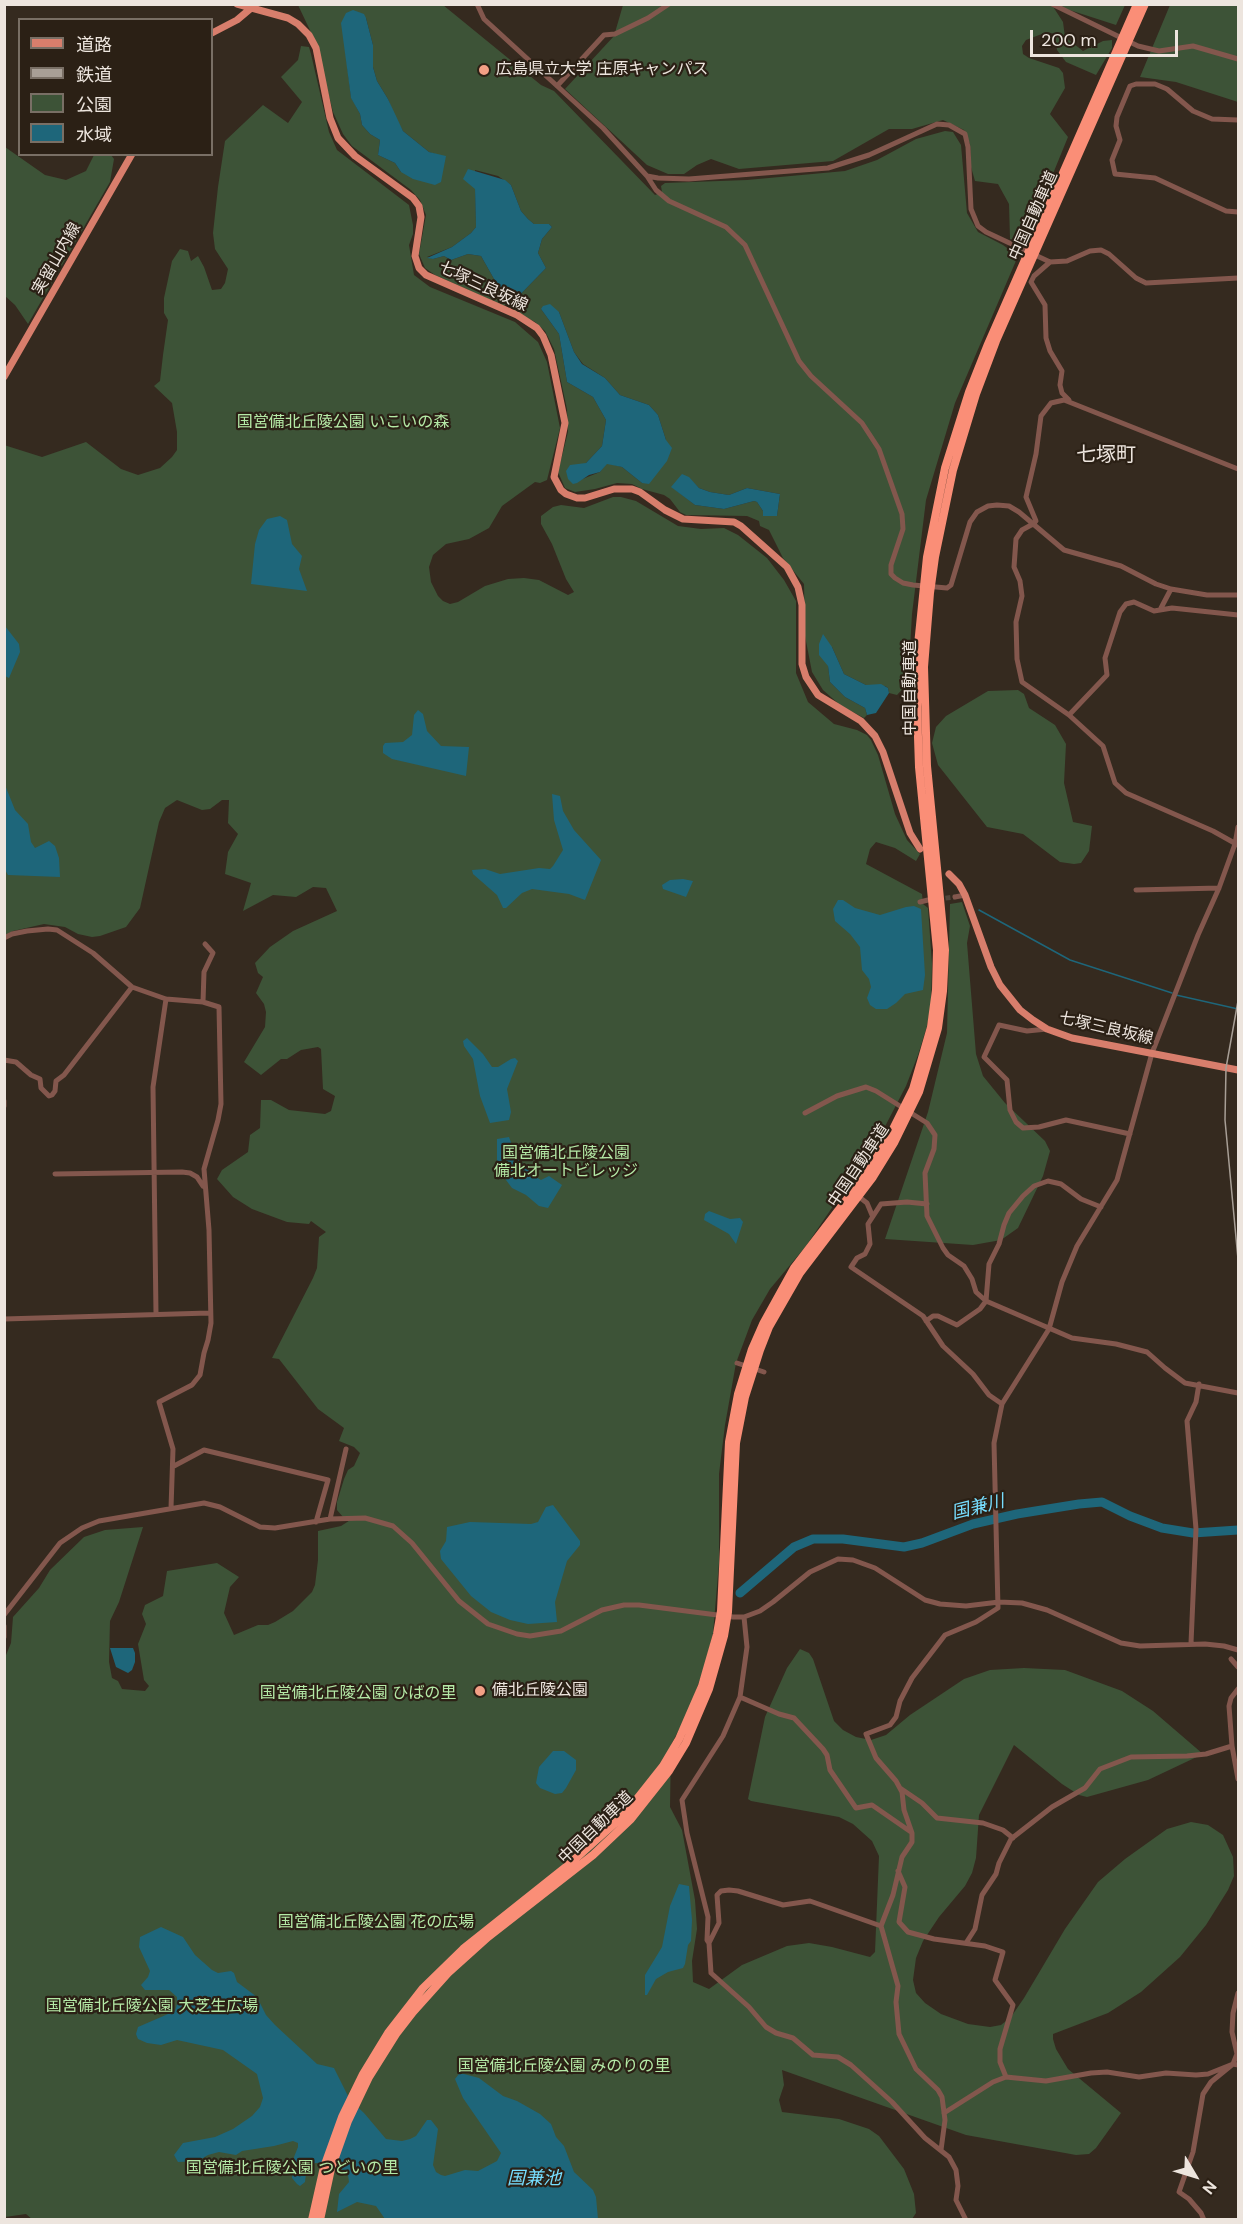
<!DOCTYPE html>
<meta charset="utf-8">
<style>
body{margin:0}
#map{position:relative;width:1243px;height:2224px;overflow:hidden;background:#352a1f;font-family:"DM Sans","Noto Sans JP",sans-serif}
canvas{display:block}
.frame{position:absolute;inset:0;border:6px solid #ede5de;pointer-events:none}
.legend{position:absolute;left:18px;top:18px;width:195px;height:138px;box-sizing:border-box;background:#2b2015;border:2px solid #796f65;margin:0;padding:8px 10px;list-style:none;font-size:18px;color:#ede5de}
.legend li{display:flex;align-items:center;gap:12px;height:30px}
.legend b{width:30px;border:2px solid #796f65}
.north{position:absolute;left:1165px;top:2146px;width:60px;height:60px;-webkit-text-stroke:4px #2b2015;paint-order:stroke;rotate:128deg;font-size:16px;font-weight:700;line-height:24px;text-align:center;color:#ede5de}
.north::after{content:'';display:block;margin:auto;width:21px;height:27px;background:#ede5de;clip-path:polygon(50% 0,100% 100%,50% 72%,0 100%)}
.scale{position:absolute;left:1030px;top:30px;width:148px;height:27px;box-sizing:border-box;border:3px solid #ede5de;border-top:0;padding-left:8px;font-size:18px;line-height:21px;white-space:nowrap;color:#ede5de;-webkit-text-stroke:4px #2b2015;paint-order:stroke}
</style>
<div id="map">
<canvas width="1243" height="2224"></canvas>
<div class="frame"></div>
<ul class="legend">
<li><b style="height:8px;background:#d87e6c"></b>道路</li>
<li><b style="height:8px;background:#a89f96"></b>鉄道</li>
<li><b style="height:16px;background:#3d5337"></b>公園</li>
<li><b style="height:16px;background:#1e667a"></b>水域</li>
</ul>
<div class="north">N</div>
<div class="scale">200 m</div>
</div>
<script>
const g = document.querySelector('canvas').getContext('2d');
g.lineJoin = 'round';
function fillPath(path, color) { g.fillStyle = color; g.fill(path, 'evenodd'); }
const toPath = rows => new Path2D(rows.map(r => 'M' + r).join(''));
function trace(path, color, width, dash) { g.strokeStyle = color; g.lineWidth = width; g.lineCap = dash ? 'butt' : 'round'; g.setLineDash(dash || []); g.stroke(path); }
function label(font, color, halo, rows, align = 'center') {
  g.font = font + ' "DM Sans","Noto Sans JP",sans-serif'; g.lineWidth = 4.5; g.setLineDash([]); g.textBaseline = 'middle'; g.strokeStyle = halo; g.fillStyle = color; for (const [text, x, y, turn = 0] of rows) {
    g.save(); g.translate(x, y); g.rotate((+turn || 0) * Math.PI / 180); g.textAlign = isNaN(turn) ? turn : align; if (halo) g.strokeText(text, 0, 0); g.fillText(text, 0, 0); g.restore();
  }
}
const green = toPath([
 [298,5,443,5,541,85,554,91,655,195,662,192,661,186,665,183,747,180,845,171,877,160,916,139,945,131,953,132,961,145,967,213,978,232,1003,245,1018,256,955,403,926,500,912,614,908,683,897,695,889,693,888,688,885,686,866,685,844,674,832,647,828,666,830,682,845,697,865,708,867,715,864,718,840,705,823,690,812,672,805,636,804,584,783,558,769,530,760,526,759,521,747,516,686,515,680,512,670,499,664,495,642,489,632,484,617,483,595,489,575,492,565,488,558,472,568,432,567,409,554,349,545,331,535,322,514,311,516,308,512,303,546,268,538,253,542,239,552,227,549,224,534,224,528,219,521,211,511,185,498,176,475,170,476,227,471,233,452,247,427,257,433,259,444,256,451,260,468,254,481,256,498,286,508,296,506,300,508,302,504,306,435,275,425,268,419,254,426,215,420,200,411,190,352,146,343,134,333,112,316,43],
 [366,18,373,45,373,67,377,81,388,99,395,117,403,131,429,152,441,156,401,172,395,163,378,155,380,140,370,134,362,125,360,114,351,97,345,47],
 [541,309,559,312,574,352,583,364,605,378,620,395,649,405,658,415,666,440,642,483,622,467,607,463,600,472,580,480,586,463,602,446,606,420,593,397,567,382,559,334],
 [689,478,699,488,710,492,729,495,747,488,780,494,777,516,763,511,757,502,754,501,724,509,695,505,672,487],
 [623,5,1052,5,1063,22,1065,37,1083,51,1103,41,1112,40,1112,48,1096,75,1066,62,1057,50,1055,34,1047,32,1026,40,1022,46,1023,54,1029,58,1059,68,1063,73,1065,88,1050,114,1068,137,1025,242,1010,239,1009,204,998,184,975,181,971,167,970,144,964,130,943,120,912,129,889,129,833,161,739,169,711,159,697,165,684,174,668,174,647,165,565,89,614,36],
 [1054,5,1125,5,1116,25],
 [1170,5,1238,5,1238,102,1176,82,1140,77],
 [301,46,309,47,311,54,329,132,337,150,409,205,413,225,413,234,409,245,414,275,430,287,515,322,538,342,547,362,560,428,547,480,540,483,535,482,502,506,489,528,469,539,446,544,433,555,429,567,431,582,438,596,443,601,450,604,458,602,485,586,508,579,524,578,539,580,568,595,574,592,566,579,552,544,541,524,541,516,553,507,561,505,584,508,613,497,621,497,636,501,678,526,701,529,724,528,738,535,767,558,784,580,796,601,796,673,808,702,834,724,857,730,867,735,871,740,878,755,895,814,907,840,920,854,916,861,895,848,876,842,870,849,866,864,922,894,923,904,928,908,932,964,931,1006,927,1026,918,1055,906,1086,878,1140,806,1246,770,1289,752,1320,736,1363,725,1425,719,1474,719,1563,713,1633,705,1665,689,1710,671,1745,670,1807,682,1830,695,1900,697,1929,692,1961,693,1982,709,1989,742,1965,787,1946,809,1943,832,1947,870,1957,875,1952,879,1856,872,1841,853,1824,839,1817,751,1801,748,1799,765,1717,787,1668,800,1649,809,1653,813,1659,834,1721,843,1730,856,1737,871,1740,886,1735,910,1715,964,1679,990,1670,1024,1668,1065,1670,1122,1691,1153,1711,1203,1754,1148,1780,1087,1797,1079,1795,1062,1784,1014,1745,979,1815,976,1858,972,1873,965,1886,939,1917,923,1941,916,1958,913,1980,916,1993,925,2003,941,2014,968,2024,990,2027,1001,2025,1011,2017,1024,1998,1065,1929,1098,1882,1125,1859,1167,1829,1191,1822,1208,1825,1223,1835,1233,1857,1234,1876,1228,1890,1206,1925,1180,1957,1141,1992,1108,2013,1053,2034,1053,2039,1056,2049,1068,2069,1121,2113,1096,2148,1089,2154,1076,2155,966,2135,782,2070,784,2085,779,2100,782,2112,839,2119,869,2129,879,2136,904,2169,914,2194,916,2213,912,2219,33,2220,26,2214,5,2217,4,1660,11,1643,13,1617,39,1588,50,1570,84,1537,105,1530,143,1527,119,1602,110,1621,109,1662,112,1678,118,1681,122,1689,145,1691,149,1686,144,1680,138,1644,146,1624,142,1614,145,1605,163,1596,167,1571,217,1563,239,1577,230,1587,224,1613,234,1635,258,1625,268,1625,275,1622,293,1611,312,1592,315,1585,318,1560,318,1531,341,1526,355,1517,343,1517,337,1510,337,1502,344,1479,348,1470,354,1466,360,1453,354,1447,339,1441,344,1428,318,1409,279,1359,272,1358,313,1278,317,1268,319,1237,326,1232,311,1221,309,1224,287,1222,252,1209,233,1197,217,1179,222,1170,248,1152,250,1135,260,1128,261,1100,271,1100,289,1110,325,1114,331,1111,335,1096,323,1089,321,1049,318,1047,301,1050,287,1059,281,1059,261,1075,244,1062,265,1027,266,1012,264,1004,256,993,263,977,258,973,255,963,270,947,293,931,337,911,326,888,313,887,296,897,273,895,243,911,251,883,225,874,228,852,238,834,228,823,229,800,222,800,210,809,202,810,177,800,165,808,159,822,140,908,126,927,100,936,92,937,78,934,65,927,44,924,13,931,5,935,4,445,42,457,86,442,121,469,138,475,160,468,172,457,177,450,177,432,172,403,154,386,160,381,163,355,168,320,164,313,164,298,172,261,180,249,188,251,191,261,198,256,204,267,212,290,221,289,225,283,228,269,215,249,213,233,218,187,225,141,263,105,288,123,302,102,281,77,298,60],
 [5,147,45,175,66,180,86,171,94,155,111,155,114,159,110,182,28,324,15,305,5,296],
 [1018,690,1024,694,1029,708,1055,725,1066,744,1064,783,1073,822,1092,826,1089,851,1081,863,1074,864,1060,862,1023,834,987,827,938,765,932,743,936,727,946,716,988,691],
 [962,902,970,926,967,943,976,1054,983,1076,1005,1103,1045,1141,1050,1151,1043,1176,1018,1228,1001,1240,973,1245,885,1239,928,1112,947,1033,950,904]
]);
const water = toPath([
 [353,10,364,14,366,18,373,45,373,67,377,81,388,99,403,131,429,152,446,156,441,182,435,185,413,179,401,172,395,163,378,155,380,140,370,134,362,125,360,114,351,98,341,23,346,13],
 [468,169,505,180,511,185,521,211,528,219,534,224,549,224,552,227,542,239,538,253,546,268,512,303,506,300,508,296,498,286,481,256,468,254,451,260,444,256,433,259,427,258,452,247,471,233,476,227,475,189,463,179],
 [550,304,559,312,574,352,582,364,605,378,620,395,649,405,658,415,666,440,672,448,667,461,649,484,642,483,622,467,607,464,600,472,589,475,577,483,573,484,568,479,566,471,570,465,586,463,602,446,606,420,593,397,567,382,559,334,541,309,543,306],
 [682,474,689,477,699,488,710,492,729,495,747,488,780,494,777,516,763,516,763,511,757,502,754,501,724,509,695,505,671,487],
 [280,516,287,520,292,544,302,556,299,569,307,591,251,584,255,544,259,530,267,519],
 [5,626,19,644,20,652,9,678,5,676],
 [823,634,832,647,844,674,866,685,881,684,888,688,889,693,876,713,867,715,865,708,845,697,830,682,828,666,819,655,819,644],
 [418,710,423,714,427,731,441,746,469,747,466,776,392,759,383,753,383,746,385,743,403,742,412,735,414,715],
 [5,785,15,810,28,824,31,842,35,848,49,841,55,846,59,858,60,877,8,875,4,868],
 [552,794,560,796,563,811,574,830,601,860,585,900,569,894,532,889,522,893,506,908,503,908,497,895,473,874,472,870,485,869,500,874,539,868,550,869,553,866,563,850,554,820],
 [683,879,693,881,686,897,663,889,662,885,670,880],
 [838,900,843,900,855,908,880,915,906,907,914,906,921,909,925,975,923,990,905,994,896,1003,887,1009,876,1009,870,1005,867,998,871,987,869,979,862,970,860,947,850,934,835,921,833,909],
 [467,1038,483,1054,492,1067,498,1067,511,1059,515,1058,518,1061,507,1089,511,1112,509,1120,490,1123,480,1096,473,1059,464,1046,463,1041],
 [509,1137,516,1156,534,1176,541,1180,549,1176,562,1185,548,1208,539,1206,526,1195,512,1188,497,1168,497,1139],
 [709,1211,730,1219,740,1218,743,1222,736,1244,729,1234,704,1220,705,1214],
 [553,1505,580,1541,580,1545,567,1561,555,1602,557,1622,528,1624,510,1620,491,1612,471,1596,441,1559,440,1551,446,1541,447,1527,470,1522,531,1524,538,1522,546,1507],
 [110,1648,133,1648,135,1653,135,1662,132,1670,128,1673,116,1667],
 [553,1751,564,1751,576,1760,576,1770,566,1788,562,1793,555,1794,540,1788,536,1783,539,1767],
 [679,1884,689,1886,692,1920,691,1941,688,1945,685,1964,683,1968,668,1972,656,1979,647,1995,645,1995,645,1975,662,1947,670,1906],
 [161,1927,183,1937,195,1955,212,1970,218,1973,231,1971,234,1973,237,1982,257,1997,266,2015,275,2025,317,2064,334,2068,350,2100,364,2113,386,2139,402,2141,410,2139,416,2136,427,2120,431,2120,438,2129,433,2165,436,2172,441,2175,445,2176,465,2170,478,2171,497,2161,501,2153,463,2098,455,2079,459,2074,464,2074,479,2078,503,2096,517,2101,540,2114,551,2124,556,2137,564,2146,574,2172,593,2190,596,2197,598,2219,385,2219,376,2206,357,2202,337,2212,339,2194,349,2182,348,2175,334,2162,315,2163,306,2174,305,2182,300,2186,297,2184,292,2178,294,2157,298,2147,298,2143,293,2141,274,2146,242,2151,236,2155,219,2152,208,2155,198,2161,178,2162,174,2155,183,2143,215,2137,233,2129,252,2116,260,2107,263,2098,257,2074,223,2050,177,2040,161,2045,147,2043,138,2039,136,2034,138,2027,175,2011,177,2004,177,1997,169,1990,145,1990,141,1985,148,1977,150,1971,139,1947,140,1937]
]);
const stream = toPath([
 [979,910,1070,960,1172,993],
 [1176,995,1238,1009]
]);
const river = toPath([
 [740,1593,794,1547,813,1539,843,1539,904,1547,922,1543,973,1524,1017,1514,1079,1504,1102,1502,1130,1516,1162,1528,1193,1533,1238,1530]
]);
const minorTunnel = toPath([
 [938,899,955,897]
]);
const minor = toPath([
 [477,4,484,19,603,128,647,176,656,190,669,201,726,227,745,245,799,361,811,376,862,423,879,449,902,514,903,529,891,565,891,574,895,578,903,583,913,585,947,588,951,585,970,522,977,512,988,506,997,505,1009,506,1019,512,1064,550,1121,566,1156,584,1171,589,1207,595,1238,595],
 [1052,4,1138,46,1159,51,1193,46,1238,59],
 [557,86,604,35,615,34,648,18,669,4],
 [1238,120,1212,119,1193,111,1167,89,1155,84,1136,84,1130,86,1117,117,1116,126,1120,140,1112,160,1115,174,1155,178,1226,211,1238,212],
 [647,176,658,178,689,179,828,168,869,155,937,124,949,125,965,134,968,147,971,209,978,226,986,232,1050,262,1067,261,1090,251,1101,250,1109,254,1136,278,1146,283,1238,278],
 [1050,262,1034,276,1031,282,1045,305,1046,338,1050,351,1062,371,1060,385,1062,393,1069,400],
 [1033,524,1022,530,1016,539,1014,567,1020,581,1022,596,1016,622,1017,659,1022,682,1069,715,1103,746,1115,783,1126,793,1213,831,1238,845],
 [1033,524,1036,521,1026,497,1036,454,1041,416,1051,403,1064,400,1238,469],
 [1161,608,1171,589],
 [1069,715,1107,675,1105,658,1120,612,1126,604,1134,602,1154,611,1172,608,1238,615],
 [1136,890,1219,888],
 [955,897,965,895],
 [920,902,928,900],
 [4,938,12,934,27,931,48,929,57,930,93,953,132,987,166,999,203,1002,219,1007,221,1104,218,1120,204,1169,209,1230,211,1323,208,1340,204,1353,200,1375,192,1385,159,1402,173,1449,171,1508],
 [203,1002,204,972,213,953,205,944],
 [1047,1029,1027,1031,999,1025,984,1057,1007,1080,1010,1110,1016,1122,1023,1128,1039,1127,1066,1120,1130,1134],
 [4,1060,16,1062,31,1075,40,1079,41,1088,49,1096,52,1095,55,1091,56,1081,64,1075,132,987],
 [4,1101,4,1106],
 [805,1113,837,1096,866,1087,876,1091,927,1123,935,1135,934,1149,925,1173,927,1216,943,1248,948,1255,964,1266,972,1279,976,1292,986,1301,1072,1338,1116,1344,1147,1352,1165,1368,1185,1383,1238,1393],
 [55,1174,182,1172,190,1173,197,1177,203,1186],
 [845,1186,867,1203,872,1215],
 [927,1204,907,1202,881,1204,868,1224,870,1244,865,1254,857,1258,851,1267,923,1316,943,1346,973,1374,989,1395,1002,1404],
 [156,1314,153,1087,166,999],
 [4,1319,209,1313],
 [926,1321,933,1316,938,1316,957,1325,980,1309,986,1301,989,1264,999,1244,1004,1225,1009,1213,1023,1196,1034,1186,1048,1181,1061,1184,1081,1199,1101,1207],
 [737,1363,764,1372],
 [174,1466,204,1450,328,1480,316,1522],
 [330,1519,346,1449],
 [4,1615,60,1543,82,1528,99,1521,204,1503,220,1507,260,1527,275,1528,330,1519,365,1518,393,1526,412,1543,459,1601,488,1624,517,1634,530,1636,561,1631,602,1610,624,1605,639,1605,733,1617,744,1617,760,1611,773,1602,810,1572,838,1559,853,1560,875,1568,925,1600,940,1604,966,1606,999,1602,1022,1603,1047,1610,1121,1643,1140,1646,1205,1644,1224,1646,1238,1650],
 [744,1617,747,1647,740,1697,723,1736,682,1800,687,1833,708,1917,707,1940,709,1943,719,1923,717,1895,721,1891,729,1890,738,1891,783,1905,810,1901,881,1926],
 [4,1626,4,1637],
 [1191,1643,1196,1529,1187,1421,1196,1402,1199,1384],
 [1231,1659,1238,1667],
 [1238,1689,1231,1698,1229,1706,1232,1746,1238,1779],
 [740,1697,779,1714,794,1718,823,1749,827,1755,830,1770,856,1808,872,1805,911,1832],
 [900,1788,922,1803,937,1818,983,1823,1003,1830,1013,1838],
 [898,1871,905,1887,899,1922,908,1932,934,1939,985,1946,1003,1952,995,1980,1013,2005,1000,2049,1000,2062,1006,2077],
 [709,1943,711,1973,749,2007,766,2027,776,2033,793,2038,813,2055,838,2057,851,2065,892,2102,925,2138,949,2157,956,2170,958,2186,956,2200,966,2220],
 [966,1943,975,1929,982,1895,996,1874,999,1863,1011,1839,1052,1807,1085,1788,1100,1769,1131,1757,1187,1756,1206,1754,1232,1746],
 [944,2113,993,2082,1006,2077,1046,2081,1091,2073,1107,2072,1139,2077,1166,2073,1196,2075,1208,2074,1233,2064,1238,2065],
 [941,2150,945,2120,942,2097,938,2090,916,2069,899,2034,896,2002,898,1986,881,1926,893,1895,902,1857,912,1842,912,1833,904,1810,902,1792,896,1781,876,1758,866,1734,890,1725,896,1717,900,1701,912,1678,945,1635,976,1622,998,1608,994,1443,1002,1404,1049,1329,1062,1282,1077,1246,1117,1180,1152,1053,1198,935,1219,888,1235,844,1238,827],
 [1204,2220,1201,2213,1189,2199,1179,2192,1193,2152,1203,2094,1211,2082,1233,2064,1237,2054,1232,2032,1233,2013,1238,1993]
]);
const major = toPath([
 [237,4,288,18,298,24,309,35,316,48,330,118,338,138,355,156,413,198,419,206,421,217,415,256,419,268,426,275,517,315,537,328,543,336,551,355,565,423,554,477,561,490,566,494,577,498,585,498,614,489,632,489,640,492,665,510,683,519,734,522,741,526,787,567,798,587,802,605,802,664,806,677,818,695,861,721,875,736,883,752,910,833,920,849],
 [212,33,237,20,256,4],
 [4,377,132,154],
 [949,874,959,884,965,895,991,967,1000,985,1020,1010,1033,1020,1047,1029,1072,1038,1238,1070]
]);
const highway = toPath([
 [312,2220,324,2167,342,2117,363,2074,388,2033,423,1988,463,1949,566,1867,625,1814,663,1766,679,1739,702,1686,717,1634,721,1611,729,1442,738,1394,752,1349,763,1324,794,1268,867,1173,888,1139,913,1089,931,1027,936,990,937,950,919,767,917,707,918,645,927,557,945,468,969,392,988,344,1137,4],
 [320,2220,331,2169,348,2121,369,2077,396,2034,413,2012,448,1973,488,1937,593,1855,631,1819,669,1771,686,1743,709,1689,724,1636,728,1612,736,1443,745,1397,760,1350,769,1327,800,1273,873,1177,894,1143,919,1092,938,1028,943,991,945,950,927,766,924,667,930,593,935,557,953,470,976,394,996,341,1145,4]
]);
const rail = toPath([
 [1238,1001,1226,1068,1225,1120,1238,1259]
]);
const markers = [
 [484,70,6,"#f39f85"],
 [480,1691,6,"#f39f85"]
];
const poiNames = [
 ["広島県立大学 庄原キャンパス",496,70],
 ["備北丘陵公園",492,1691]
];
const streetNames = [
 ["中国自動車道",1034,216,-66],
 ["実留山内線",57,259,-60],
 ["七塚三良坂線",483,287,25],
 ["中国自動車道",911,688,-90],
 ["七塚三良坂線",1106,1029,13],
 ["中国自動車道",859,1166,-56],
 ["中国自動車道",596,1828,-44]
];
const parkNames = [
 ["国営備北丘陵公園 いこいの森",343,423],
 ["国営備北丘陵公園",566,1154],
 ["備北オートビレッジ",566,1172],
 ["国営備北丘陵公園 ひばの里",358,1694],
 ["国営備北丘陵公園 花の広場",376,1923],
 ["国営備北丘陵公園 大芝生広場",152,2007],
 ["国営備北丘陵公園 みのりの里",564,2067],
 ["国営備北丘陵公園 つどいの里",292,2169]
];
const waterNames = [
 ["国兼川",978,1508,-14],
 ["国兼池",534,2179]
];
const quarterNames = [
 ["七塚町",1106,456]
];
fillPath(green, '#3d5337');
fillPath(water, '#1e667a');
trace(stream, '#1e667a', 1.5);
trace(river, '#1e667a', 9);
trace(minorTunnel, '#51463c', 5, [5, 2.5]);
trace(minor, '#83574d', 5);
trace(major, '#d87e6c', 7);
trace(highway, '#fa8e77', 8);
trace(rail, '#a89f96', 1.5);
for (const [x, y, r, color] of markers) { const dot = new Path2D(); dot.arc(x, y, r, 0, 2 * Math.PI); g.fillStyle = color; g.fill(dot); trace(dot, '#2b2015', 2); }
label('16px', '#ede5de', '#2b2015', poiNames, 'left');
label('16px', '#ede5de', '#2b2015', streetNames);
label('16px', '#b4e9a6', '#2b2015', parkNames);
label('italic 18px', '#77deff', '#2b2015', waterNames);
label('20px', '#ede5de', '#2b2015', quarterNames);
</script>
